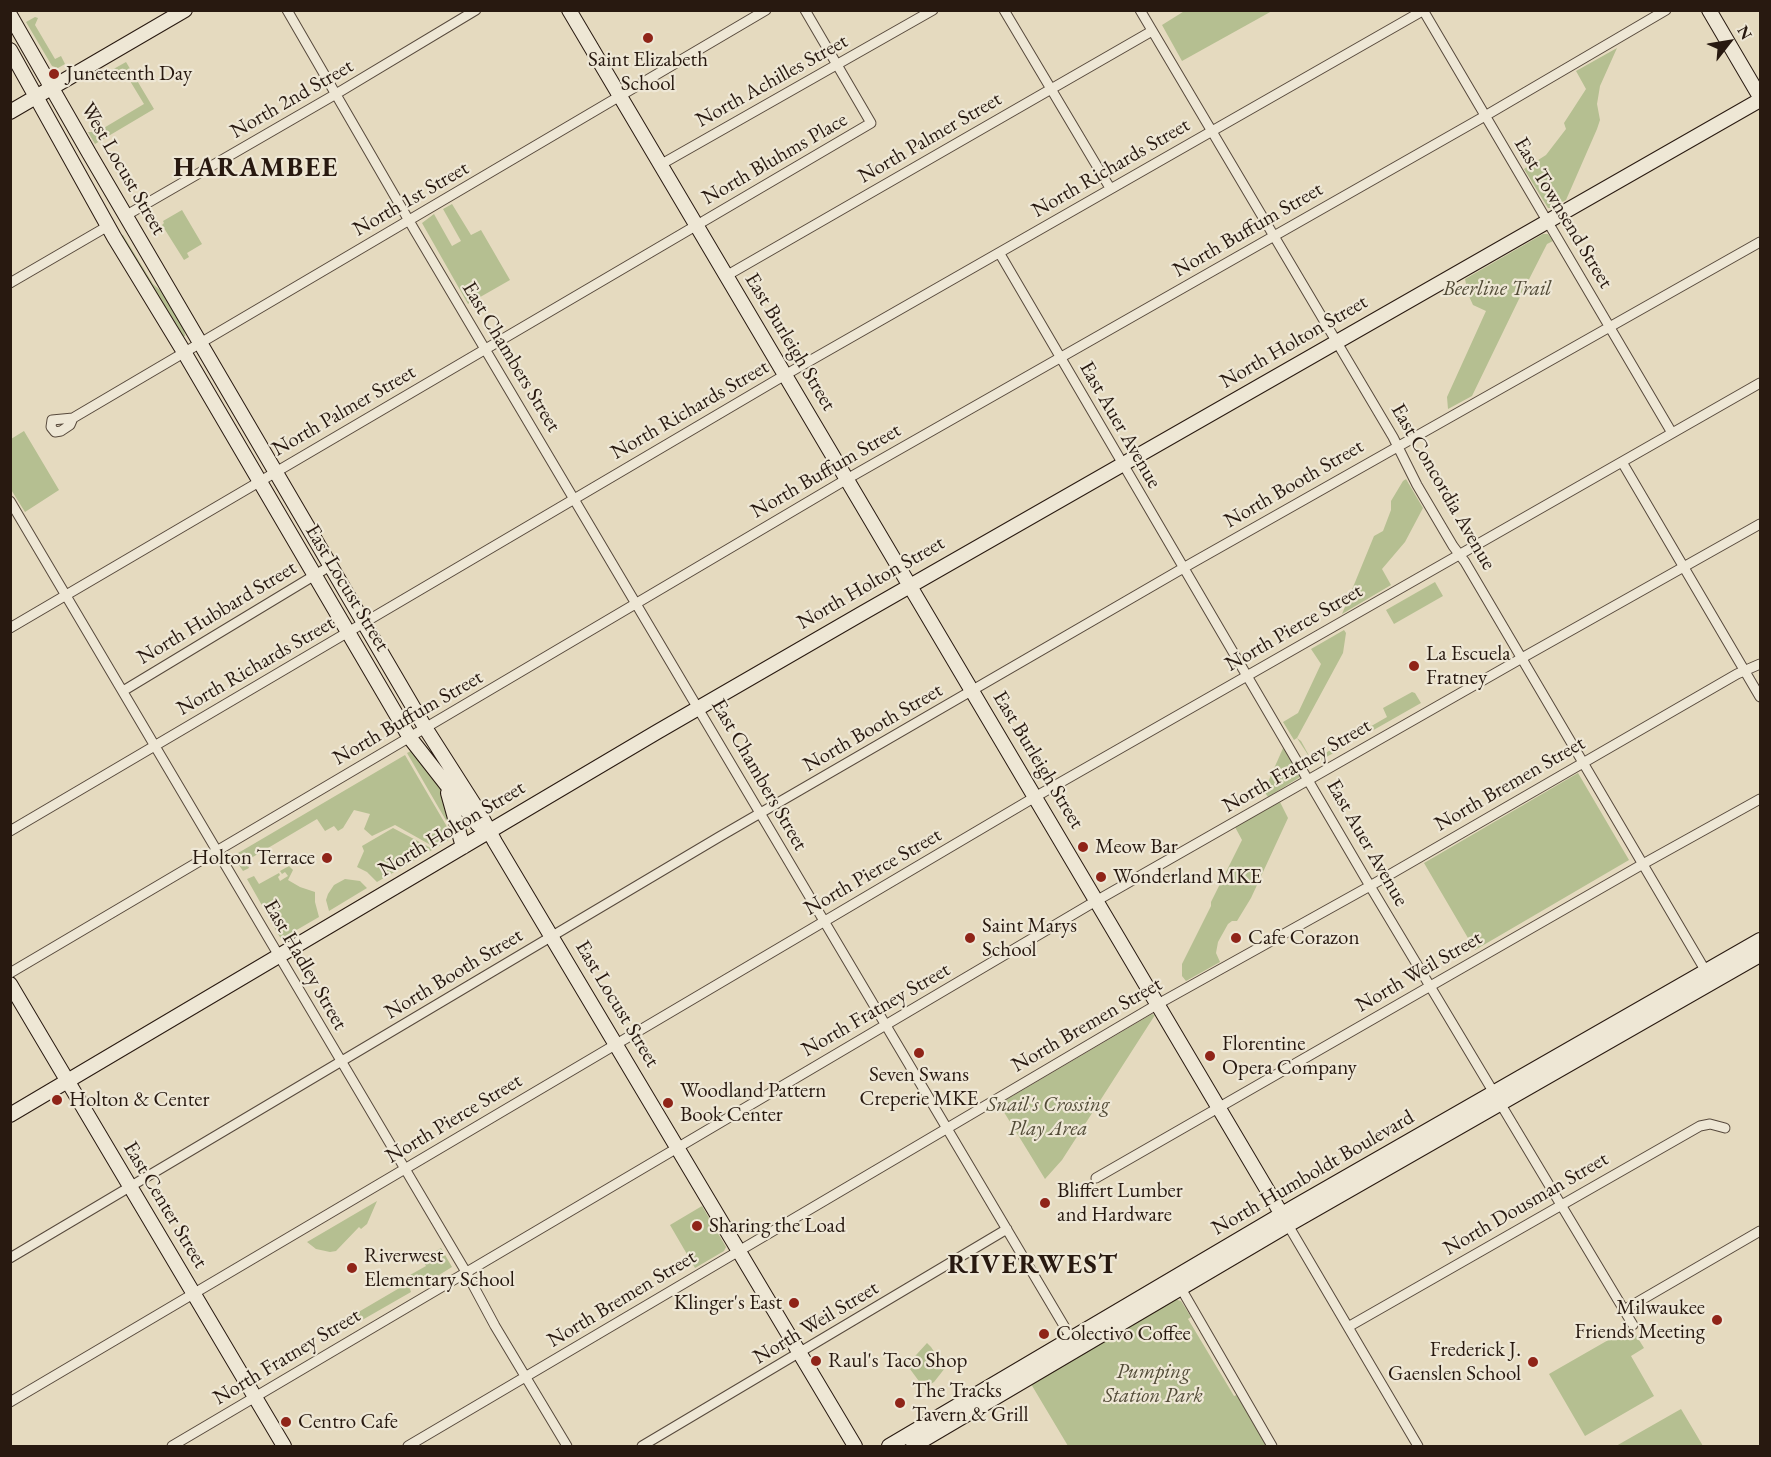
<!DOCTYPE html>
<style>
body{margin:0}
#map{position:relative;width:1771px;height:1457px;overflow:hidden;background:#e5dabf;font-family:"EB Garamond",serif}
canvas{display:block}
.frame{position:absolute;inset:0;border:12px solid #281910;pointer-events:none}
.north{position:absolute;left:1699px;top:12px;width:60px;height:60px;-webkit-text-stroke:4px #eee7d5;paint-order:stroke;rotate:59deg;font-size:16px;font-weight:700;line-height:24px;text-align:center;color:#281910}
.north::after{content:'';display:block;margin:auto;width:21px;height:27px;background:#281910;clip-path:polygon(50% 0,100% 100%,50% 72%,0 100%)}
</style>
<div id="map">
<canvas width="1771" height="1457"></canvas>
<div class="frame"></div>
<div class="north">N</div>
</div>
<script>
const g = document.querySelector('canvas').getContext('2d');
g.lineJoin = 'round';
function fillPath(path, color) { g.fillStyle = color; g.fill(path, 'evenodd'); }
const toPath = rows => new Path2D(rows.map(r => 'M' + r).join(''));
function trace(path, color, width, dash) { g.strokeStyle = color; g.lineWidth = width; g.lineCap = dash ? 'butt' : 'round'; g.setLineDash(dash || []); g.stroke(path); }
function label(font, color, halo, rows, align = 'center') {
  g.font = font + ' "EB Garamond",serif'; g.lineWidth = 4.5; g.setLineDash([]); g.textBaseline = 'middle'; g.strokeStyle = halo; g.fillStyle = color; for (const [text, x, y, turn = 0] of rows) {
    g.save(); g.translate(x, y); g.rotate((+turn || 0) * Math.PI / 180); g.textAlign = isNaN(turn) ? turn : align; if (halo) g.strokeText(text, 0, 0); g.fillText(text, 0, 0); g.restore();
  }
}
const green = toPath([
 [1186,10,1272,10,1272,11,1182,61,1162,25],
 [35,17,38,18,35,25,55,59,61,56,65,64,58,68,52,66,26,22],
 [1617,48,1600,86,1597,104,1600,120,1597,129,1566,200,1552,208,1548,208,1524,169,1546,155,1566,129,1564,123,1586,89,1576,71],
 [126,62,154,109,95,144,88,132,97,132,144,104,127,76,123,78,118,69,113,72,110,71],
 [452,204,471,235,481,230,510,280,468,304,422,223,434,214,452,246,461,241,443,209],
 [182,210,202,244,187,253,189,257,184,260,162,225,164,223,163,221],
 [1543,234,1548,234,1553,241,1547,244,1519,299,1472,396,1448,409,1447,397,1486,311,1473,305,1468,294,1465,279],
 [123,235,153,284,162,292,184,329,185,336,181,338,120,236],
 [24,431,59,490,25,512,10,488,11,439],
 [1406,479,1423,508,1405,542,1382,569,1391,585,1342,614,1374,536,1383,531,1391,510,1391,501,1403,481],
 [1435,582,1443,596,1394,624,1386,610],
 [1344,630,1346,633,1343,653,1297,738,1301,741,1312,761,1349,739,1351,743,1314,764,1297,738,1294,740,1283,722,1298,713,1321,664,1311,649],
 [1412,692,1415,693,1421,703,1356,740,1354,736,1387,717,1383,708],
 [1284,746,1301,775,1300,777,1268,797,1264,791],
 [411,751,441,790,455,836,407,753],
 [405,755,453,837,436,848,395,825,372,836,364,829,370,814,354,810,343,828,338,831,334,826,325,831,317,819,246,861,249,868,243,871,233,856],
 [1578,773,1629,860,1475,950,1424,863],
 [1280,802,1288,818,1251,898,1237,921,1232,921,1228,924,1218,942,1216,953,1220,962,1186,981,1182,976,1182,964,1211,906,1211,902,1242,840,1235,827],
 [393,828,431,848,432,850,377,882,367,872,357,867,364,851,362,846],
 [289,866,293,870,288,880,300,887,315,892,315,902,319,917,281,939,247,879,254,876,259,884,279,873,280,875,278,877,280,881,288,876,285,872,282,874,280,871],
 [345,879,360,881,367,888,329,911,326,900,328,894,334,885],
 [1152,1014,1155,1015,1062,1160,1045,1179,999,1104],
 [377,1201,367,1224,361,1229,359,1227,336,1251,330,1252,316,1249,307,1242],
 [702,1206,726,1247,724,1251,695,1268,670,1225],
 [441,1248,452,1267,418,1288,410,1275,426,1266,422,1259],
 [408,1283,411,1292,343,1331,338,1324],
 [1174,1299,1181,1301,1191,1317,1188,1319,1234,1396,1237,1395,1267,1446,1068,1446,1031,1384],
 [1631,1327,1644,1348,1631,1356,1654,1396,1585,1436,1549,1374],
 [927,1343,931,1347,945,1368,934,1382,924,1388,907,1365],
 [1681,1409,1703,1446,1616,1446]
]);
const street = toPath([
 [287,10,415,231,1073,1341],
 [1004,10,1110,188],
 [1140,10,1393,437,1417,485,1453,546,1465,562,1708,975],
 [1423,10,1672,433],
 [660,165,933,10],
 [125,216,336,94,476,10],
 [1000,254,1370,886,1633,1325],
 [726,276,1152,31],
 [10,283,108,226],
 [73,418,70,425,61,431,55,432,51,427,52,420,73,418,766,10],
 [1622,462,1760,697],
 [10,501,466,1272,495,1326,567,1446],
 [10,628,871,123,805,10],
 [123,691,330,566],
 [10,831,785,375,1424,10],
 [10,973,847,479,1485,116,1666,10],
 [1096,1178,1643,864,1760,799],
 [1288,1225,1418,1446],
 [10,1258,719,837,1192,563,1760,242],
 [1179,1285,1272,1446],
 [1624,1310,1760,1231],
 [1348,1327,1700,1126,1710,1124,1725,1128],
 [10,1402,1035,797,1760,383],
 [172,1446,1089,905,1529,654,1760,524],
 [408,1446,1158,1004,1370,886,1737,674,1760,664],
 [642,1446,1007,1229]
]);
const secondary = toPath([
 [569,10,1288,1225],
 [1709,10,1760,97],
 [10,15,89,153,426,729,479,812,495,842,855,1446],
 [10,50,114,237,184,352,410,738,478,825,482,828],
 [10,112,185,10],
 [448,793,463,847],
 [10,984,284,1446],
 [10,1115,657,732,861,614,1760,100],
 [889,1446,1294,1207,1760,940],
 [913,1446,1288,1225,1760,955]
]);
const markers = [
 [648,38,6,"#8f2418"],
 [54,74,6,"#8f2418"],
 [1414,666,6,"#8f2418"],
 [1083,847,6,"#8f2418"],
 [327,858,6,"#8f2418"],
 [1101,877,6,"#8f2418"],
 [970,938,6,"#8f2418"],
 [1236,938,6,"#8f2418"],
 [919,1053,6,"#8f2418"],
 [1210,1056,6,"#8f2418"],
 [57,1100,6,"#8f2418"],
 [668,1103,6,"#8f2418"],
 [1045,1203,6,"#8f2418"],
 [697,1226,6,"#8f2418"],
 [352,1268,6,"#8f2418"],
 [794,1303,6,"#8f2418"],
 [1717,1320,6,"#8f2418"],
 [1044,1334,6,"#8f2418"],
 [816,1361,6,"#8f2418"],
 [1533,1362,6,"#8f2418"],
 [900,1403,6,"#8f2418"],
 [286,1422,6,"#8f2418"]
];
const poiNames = [
 ["Saint Elizabeth",648,60,"center"],
 ["School",648,84,"center"],
 ["Juneteenth Day",66,74],
 ["La Escuela",1426,654],
 ["Fratney",1426,678],
 ["Meow Bar",1095,847],
 ["Holton Terrace",315,858,"right"],
 ["Wonderland MKE",1113,877],
 ["Saint Marys",982,926],
 ["School",982,950],
 ["Cafe Corazon",1248,938],
 ["Florentine",1222,1044],
 ["Opera Company",1222,1068],
 ["Seven Swans",919,1075,"center"],
 ["Creperie MKE",919,1099,"center"],
 ["Woodland Pattern",680,1091],
 ["Book Center",680,1115],
 ["Holton & Center",69,1100],
 ["Bliffert Lumber",1057,1191],
 ["and Hardware",1057,1215],
 ["Sharing the Load",709,1226],
 ["Riverwest",364,1256],
 ["Elementary School",364,1280],
 ["Klinger's East",782,1303,"right"],
 ["Milwaukee",1705,1308,"right"],
 ["Friends Meeting",1705,1332,"right"],
 ["Colectivo Coffee",1056,1334],
 ["Frederick J.",1521,1350,"right"],
 ["Gaenslen School",1521,1374,"right"],
 ["Raul's Taco Shop",828,1361],
 ["The Tracks",912,1391],
 ["Tavern & Grill",912,1415],
 ["Centro Cafe",298,1422]
];
const streetNames = [
 ["North Achilles Street",772,81,-29],
 ["North 2nd Street",292,99,-30],
 ["North Palmer Street",930,138,-30],
 ["North Bluhms Place",775,159,-30],
 ["North Richards Street",1111,168,-30],
 ["West Locust Street",123,169,60],
 ["North 1st Street",411,199,-30],
 ["East Townsend Street",1563,213,59],
 ["North Buffum Street",1248,230,-30],
 ["East Burleigh Street",790,342,59],
 ["North Holton Street",1294,342,-30],
 ["East Chambers Street",511,357,59],
 ["North Richards Street",690,410,-30],
 ["North Palmer Street",344,411,-30],
 ["East Auer Avenue",1120,425,60],
 ["North Buffum Street",826,471,-30],
 ["North Booth Street",1294,484,-30],
 ["East Concordia Avenue",1443,487,60],
 ["North Holton Street",871,583,-30],
 ["East Locust Street",347,588,59],
 ["North Hubbard Street",217,613,-31],
 ["North Pierce Street",1294,628,-30],
 ["North Richards Street",256,666,-30],
 ["North Buffum Street",408,718,-30],
 ["North Booth Street",873,728,-30],
 ["East Burleigh Street",1038,760,59],
 ["North Fratney Street",1297,766,-30],
 ["East Chambers Street",759,775,60],
 ["North Bremen Street",1510,784,-30],
 ["North Holton Street",452,829,-31],
 ["East Auer Avenue",1367,843,60],
 ["North Pierce Street",873,872,-30],
 ["East Hadley Street",305,965,60],
 ["North Weil Street",1419,972,-30],
 ["North Booth Street",454,974,-31],
 ["East Locust Street",617,1004,59],
 ["North Fratney Street",876,1010,-30],
 ["North Bremen Street",1087,1025,-30],
 ["North Pierce Street",454,1119,-31],
 ["North Humboldt Boulevard",1313,1173,-30],
 ["North Dousman Street",1526,1204,-30],
 ["East Center Street",165,1205,59],
 ["North Bremen Street",622,1299,-31],
 ["North Weil Street",816,1323,-31],
 ["North Fratney Street",287,1357,-31]
];
const parkNames = [
 ["Beerline Trail",1497,289],
 ["Snail's Crossing",1048,1105],
 ["Play Area",1048,1129],
 ["Pumping",1153,1372],
 ["Station Park",1153,1396]
];
const districtNames = [
 ["HARAMBEE",256,169],
 ["RIVERWEST",1033,1266]
];
fillPath(green, '#b5bf91');
trace(street, '#57493c', 11);
trace(secondary, '#281910', 16);
trace(street, '#eee7d5', 9);
trace(secondary, '#eee7d5', 14);
for (const [x, y, r, color] of markers) { const dot = new Path2D(); dot.arc(x, y, r, 0, 2 * Math.PI); g.fillStyle = color; g.fill(dot); trace(dot, '#eee7d5', 2); }
label('21px', '#281910', '#eee7d5', poiNames, 'left');
label('21px', '#281910', '#eee7d5', streetNames);
label('italic 21px', '#524b37', '#eee7d5', parkNames);
g.letterSpacing = '1.5px';
label('bold 27px', '#281910', '#eee7d5', districtNames);
g.letterSpacing = '0px';
</script>
